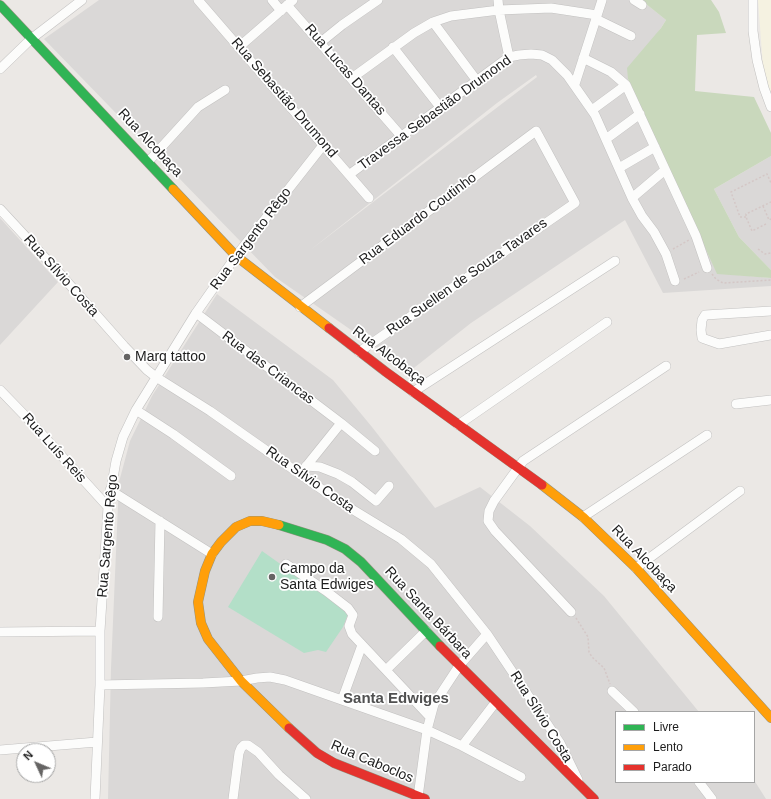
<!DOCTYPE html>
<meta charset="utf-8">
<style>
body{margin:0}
#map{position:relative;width:771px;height:799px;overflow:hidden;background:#ebe8e5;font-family:Helvetica,sans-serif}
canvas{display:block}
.legend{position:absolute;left:615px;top:711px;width:140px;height:72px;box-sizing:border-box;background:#fff;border:1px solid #a5a5a5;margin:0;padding:5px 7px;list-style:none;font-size:12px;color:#1d1d1d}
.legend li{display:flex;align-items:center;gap:8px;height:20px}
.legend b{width:20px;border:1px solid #a5a5a5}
.north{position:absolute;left:16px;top:743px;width:40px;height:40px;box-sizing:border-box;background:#fff;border:1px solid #a5a5a5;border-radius:50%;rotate:314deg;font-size:11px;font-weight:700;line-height:16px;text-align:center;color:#1d1d1d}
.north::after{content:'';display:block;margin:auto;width:14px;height:18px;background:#656463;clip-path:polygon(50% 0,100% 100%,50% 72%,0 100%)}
</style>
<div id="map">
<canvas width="771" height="799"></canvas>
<ul class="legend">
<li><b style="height:5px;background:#30b455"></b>Livre</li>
<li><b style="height:5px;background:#ff9f0a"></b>Lento</li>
<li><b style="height:5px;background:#e5322d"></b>Parado</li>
</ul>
<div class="north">N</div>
</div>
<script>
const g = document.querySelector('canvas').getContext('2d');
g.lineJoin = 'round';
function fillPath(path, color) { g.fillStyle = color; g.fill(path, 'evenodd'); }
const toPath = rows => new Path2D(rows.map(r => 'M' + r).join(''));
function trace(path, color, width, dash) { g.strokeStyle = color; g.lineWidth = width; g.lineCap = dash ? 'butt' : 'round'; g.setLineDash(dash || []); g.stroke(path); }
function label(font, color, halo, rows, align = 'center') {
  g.font = font + ' Helvetica,sans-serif'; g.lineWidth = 3.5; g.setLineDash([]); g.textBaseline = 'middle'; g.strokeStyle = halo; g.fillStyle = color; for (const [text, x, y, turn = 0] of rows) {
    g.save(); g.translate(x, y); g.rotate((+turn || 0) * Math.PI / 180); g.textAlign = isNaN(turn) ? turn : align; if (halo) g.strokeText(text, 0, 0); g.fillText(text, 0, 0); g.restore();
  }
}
const residential = toPath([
 [99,0,641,0,666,20,628,79,717,273,771,278,771,286,663,293,625,220,471,323,410,371,275,277,44,39],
 [536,75,537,77,309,251,497,103],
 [771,156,771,270,739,237,714,189],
 [0,218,58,282,0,345],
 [217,294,333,380,372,427,435,508,480,487,530,526,604,596,699,712,616,712,616,782,754,782,754,780,766,799,108,799,111,668,119,482,130,441,152,396]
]);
const education = toPath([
 [758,0,771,0,771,98,768,91,768,83,763,67]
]);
const forest = toPath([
 [641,0,711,0,719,12,726,33,697,35,695,91,754,97,771,133,771,156,714,189,739,237,771,270,771,278,717,274,628,79,627,68,661,28,666,20]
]);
const pitch = toPath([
 [262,551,334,602,348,614,343,627,326,652,318,650,304,653,228,607]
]);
const path = toPath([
 [763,206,769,220,771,219],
 [746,217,740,217,731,192,767,174,771,183],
 [766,224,752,231,746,217,746,214,771,202],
 [673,249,689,240],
 [758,249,765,254,771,253],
 [712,274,716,279,723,283,771,280],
 [684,279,699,272],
 [576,618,588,637,589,652,592,657,604,668,610,684]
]);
const street = toPath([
 [198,0,369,198],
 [272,0,281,11],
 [498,0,499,10,509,57],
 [634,0,642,5],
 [753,0,753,31,757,60,764,88,771,107],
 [287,5,402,137],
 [596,19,631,36],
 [433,22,477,81],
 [321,42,342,25,378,0],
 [239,47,293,0],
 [393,47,440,107],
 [583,58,611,72,626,85,696,236,707,268],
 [0,69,31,39,82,0],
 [352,78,414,33,433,22,451,16,499,10,551,8,597,15],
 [575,84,602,0],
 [592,110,626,85],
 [606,139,640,114],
 [148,162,198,107,225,90],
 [619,168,655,147],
 [350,174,502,62,509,57,519,55,531,54,542,55,552,60,567,75,595,115,632,198,642,216,654,232,666,254,675,281],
 [632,198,665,170],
 [0,209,62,276,124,346,147,370,156,377,210,411,337,500,401,539,431,564,487,634,560,743,578,780],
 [300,307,536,131,575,203,359,352],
 [771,311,705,315,702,320,701,330,702,338,719,344,771,335],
 [196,313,341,423,375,451],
 [0,390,30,421,108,507],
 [413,392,615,261],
 [736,404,771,400],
 [136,410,173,434,231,476],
 [458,425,607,322],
 [306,466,320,467,338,474,352,482,376,501,389,486],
 [304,469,341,423],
 [110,490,212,554],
 [583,517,707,435],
 [286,564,326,591,348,608,353,615,349,626,352,634,430,717],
 [636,568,740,491],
 [571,612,495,531,488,521,489,511,494,501,523,461,666,366],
 [158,617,160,521],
 [0,632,100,631],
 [386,670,426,631],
 [100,685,203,683,241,681,257,678,270,677,285,680,427,730,462,746,521,777],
 [612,691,634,712],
 [342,700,362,645],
 [462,746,495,703],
 [0,750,97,742],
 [699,782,712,799],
 [418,797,427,730,434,704,459,666,487,634],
 [95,799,100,685,100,631,108,507,116,461,123,437,136,410,196,313,236,256,324,144],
 [233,799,239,753,241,748,244,745,248,745,258,752,279,775,306,799]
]);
const fast = toPath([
 [0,5,173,189],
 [279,525,327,540,345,549,361,562,440,646]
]);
const slow = toPath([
 [173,189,236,256,329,328],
 [542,485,583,517,636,568,771,718],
 [279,525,262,521,250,521,236,527,221,542,212,554,205,571,198,602,201,623,208,639,241,681,289,728]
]);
const jam = toPath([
 [329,328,386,372,542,485],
 [440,646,594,799],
 [289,728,317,753,334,763,425,799]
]);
const markers = [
 [127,357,4,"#656463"],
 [272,577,4,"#656463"]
];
const streetNames = [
 ["Rua Lucas Dantas",345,70,49],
 ["Rua Sebastião Drumond",284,98,49],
 ["Travessa Sebastião Drumond",435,113,-36],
 ["Rua Alcobaça",150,143,47],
 ["Rua Eduardo Coutinho",418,219,-37],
 ["Rua Sargento Rêgo",251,239,-53],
 ["Rua Sílvio Costa",61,276,48],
 ["Rua Suellen de Souza Tavares",467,277,-35],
 ["Rua Alcobaça",389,356,37],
 ["Rua das Criancas",268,368,37],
 ["Rua Luís Reis",54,448,48],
 ["Rua Sílvio Costa",310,480,35],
 ["Rua Sargento Rêgo",108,536,-85],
 ["Rua Alcobaça",644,559,46],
 ["Rua Santa Bárbara",428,613,47],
 ["Rua Sílvio Costa",541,717,58],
 ["Rua Caboclos",372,762,23]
];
const poiNames = [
 ["Marq tattoo",135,357],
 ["Campo da",280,569],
 ["Santa Edwiges",280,585]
];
const neighbourhoodNames = [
 ["Santa Edwiges",396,699]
];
fillPath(residential, '#dad8d7');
fillPath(education, '#f5f2e1');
fillPath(forest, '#c9d8bc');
fillPath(pitch, '#b3dfc8');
trace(street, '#c2c1c0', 10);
trace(fast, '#94927f', 10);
trace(slow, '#94927f', 10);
trace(jam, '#94927f', 10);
trace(path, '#d4c7c6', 1.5, [2, 2]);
trace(street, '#fcfcfb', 9);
trace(fast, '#30b455', 9);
trace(slow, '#ff9f0a', 9);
trace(jam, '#e5322d', 9);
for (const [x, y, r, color] of markers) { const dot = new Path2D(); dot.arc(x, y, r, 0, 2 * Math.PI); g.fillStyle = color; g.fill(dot); trace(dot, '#fff', 1.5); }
label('14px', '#1d1d1d', '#fff', streetNames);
label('14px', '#1d1d1d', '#fff', poiNames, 'left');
label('bold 15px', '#505050', '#fff', neighbourhoodNames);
</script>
